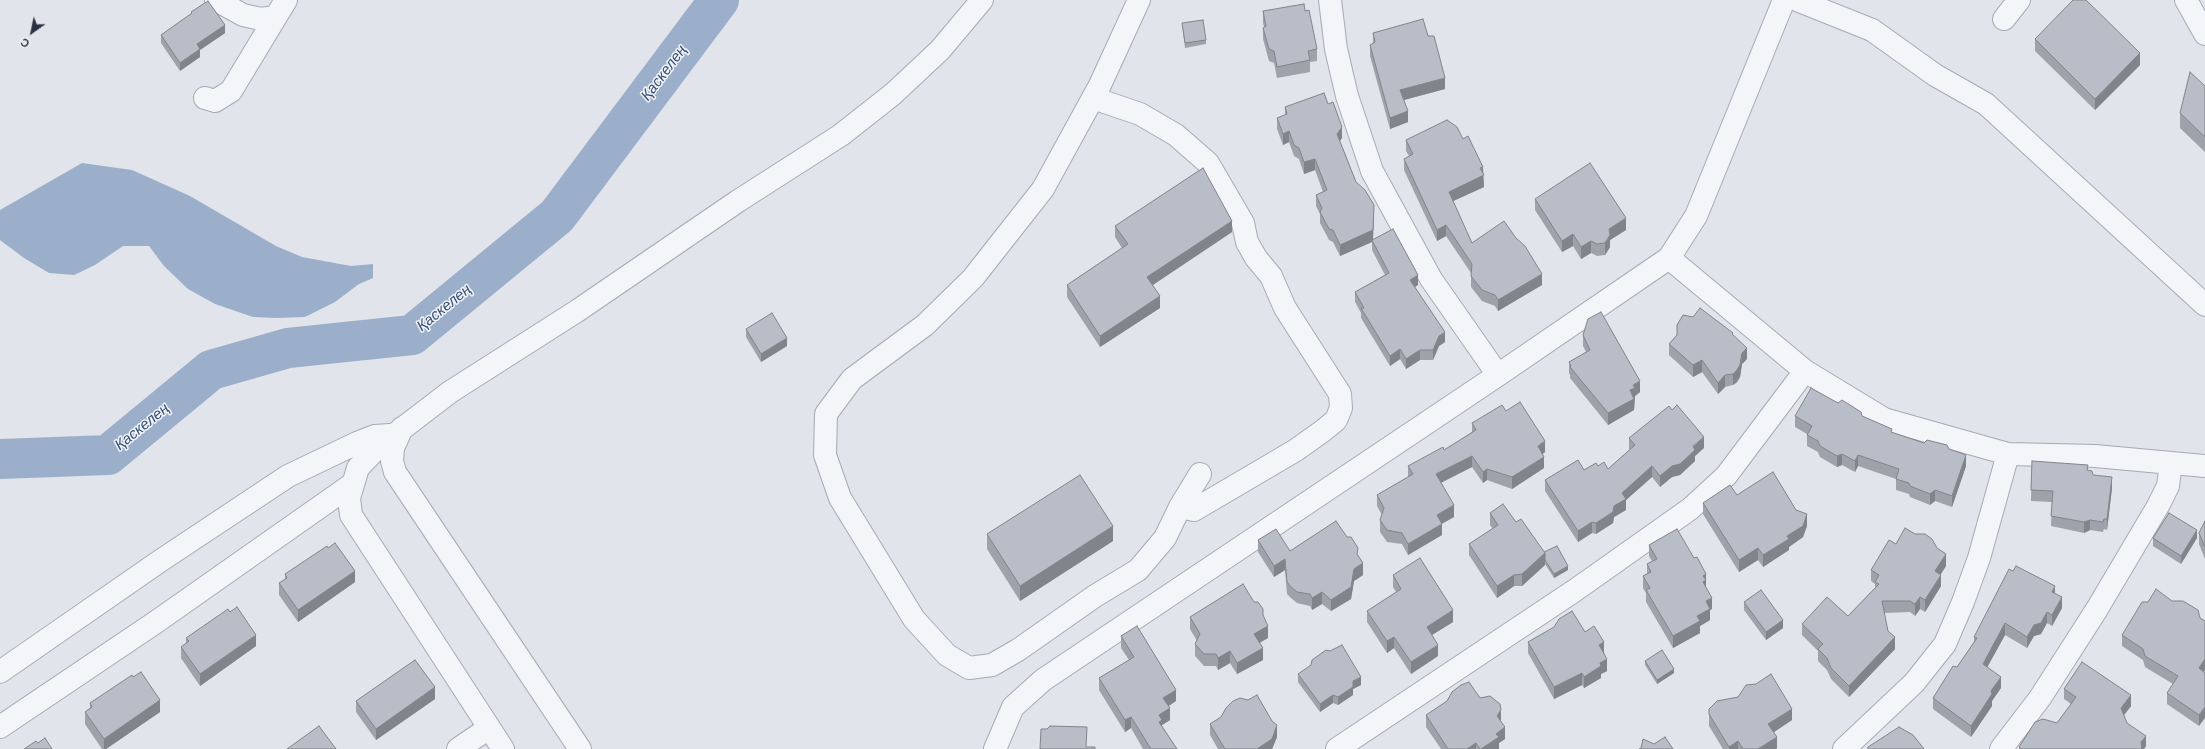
<!DOCTYPE html>
<meta charset="utf-8">
<style>
body{margin:0}
#map{position:relative;width:2205px;height:749px;overflow:hidden;background:#e1e4ea;font-family:"Work Sans",sans-serif}
canvas{display:block}
.north{position:absolute;left:12px;top:12px;width:40px;height:40px;-webkit-text-stroke:3px #f1f3f7;paint-order:stroke;rotate:213deg;font-size:11px;font-weight:700;line-height:16px;text-align:center;color:#293042}
.north::after{content:'';display:block;margin:auto;width:14px;height:18px;background:#293042;clip-path:polygon(50% 0,100% 100%,50% 72%,0 100%)}
</style>
<div id="map">
<canvas width="2205" height="749"></canvas>
<div class="north">С</div>
</div>
<script>
const g = document.querySelector('canvas').getContext('2d');
g.lineJoin = 'round';
function fillPath(path, color) { g.fillStyle = color; g.fill(path, 'evenodd'); }
const toPath = rows => new Path2D(rows.map(r => 'M' + r).join(''));
function trace(path, color, width, dash) { g.strokeStyle = color; g.lineWidth = width; g.lineCap = dash ? 'butt' : 'round'; g.setLineDash(dash || []); g.stroke(path); }
function label(font, color, halo, rows, align = 'center') {
  g.font = font + ' "Work Sans",sans-serif'; g.lineWidth = 3; g.setLineDash([]); g.textBaseline = 'middle'; g.strokeStyle = halo; g.fillStyle = color; for (const [text, x, y, turn = 0] of rows) {
    g.save(); g.translate(x, y); g.rotate((+turn || 0) * Math.PI / 180); g.textAlign = isNaN(turn) ? turn : align; if (halo) g.strokeText(text, 0, 0); g.fillText(text, 0, 0); g.restore();
  }
}
const water = toPath([
 [82,163,132,170,190,196,276,246,302,257,351,266,373,264,373,278,359,284,335,302,305,317,277,318,253,317,215,304,188,289,164,266,149,246,123,246,95,265,74,275,49,273,24,258,0,240,0,210]
]);
const river = toPath([
 [0,459,108,455,211,370,288,348,412,335,557,216,719,0]
]);
const minor = toPath([
 [216,0,243,15,261,19,275,17],
 [1139,0,1100,85,1043,189,973,278,925,325,852,379,826,414,825,455,840,498,914,619,947,655,969,668,992,665,1018,650,1095,596,1138,570,1165,538,1180,507,1200,474],
 [1330,0,1336,49,1347,96,1372,171,1431,279,1498,375],
 [1797,0,1872,30,1935,75,1986,104,2205,305],
 [2186,0,2205,34],
 [2004,19,2019,0],
 [205,98,215,101,231,91,286,0],
 [1093,98,1140,114,1176,135,1208,163,1243,223,1247,242,1256,258,1271,276,1285,308,1340,394,1341,408,1336,420,1324,430,1296,450,1194,510,1180,507],
 [1669,258,1805,371,1884,419,2008,454,2095,456,2205,466],
 [402,428,393,448,392,461,395,472,580,749],
 [0,672,160,561,288,476,357,443,375,436,390,435],
 [0,727,156,622,351,485],
 [458,749,489,728],
 [503,749,351,515,349,498,358,468,377,448,450,392,577,311,738,201,841,135,893,94,940,50,982,0],
 [995,749,1013,707,1043,680,1498,375,1669,258,1696,216,1784,0],
 [1337,749,1574,591,1690,509,1726,476,1805,371],
 [1844,749,1914,683,1945,644,1963,602,1979,558,2008,454],
 [2001,749,2040,698,2097,609,2158,506,2168,486,2171,463]
]);
const wall = toPath([
 [1263,11,1305,11,1317,49,1317,61,1310,62,1310,72,1277,78,1274,63,1269,61,1263,39,1263,28,1264,27,1263,23],
 [191,12,225,33,200,50,200,57,180,71,161,43,161,35,191,14],
 [1182,23,1206,40,1206,44,1185,48],
 [1373,33,1428,36,1445,89,1404,100,1408,122,1390,129,1370,56,1370,45,1373,43],
 [2035,39,2140,65,2095,110,2035,51],
 [2205,86,2205,152,2180,128,2180,113],
 [1285,107,1342,138,1340,141,1356,182,1374,216,1373,239,1418,285,1415,287,1445,342,1439,346,1433,360,1420,360,1406,369,1400,359,1390,366,1361,318,1361,313,1355,302,1355,292,1385,275,1372,250,1372,242,1340,256,1333,242,1329,240,1320,223,1320,214,1316,206,1316,195,1323,192,1315,170,1304,174,1299,159,1294,156,1289,142,1283,145,1277,129,1277,118,1285,115],
 [1463,139,1483,174,1484,187,1453,201,1472,243,1542,285,1498,311,1495,306,1482,301,1471,287,1471,273,1446,236,1437,241,1404,170,1404,159,1409,156,1406,151,1406,140],
 [1535,199,1626,230,1610,240,1610,247,1605,255,1597,256,1591,253,1581,259,1573,246,1562,252,1535,210],
 [1115,226,1232,232,1152,285,1160,308,1100,347,1067,297,1067,285,1122,248,1115,237],
 [1677,325,1733,336,1747,359,1742,364,1740,377,1737,382,1733,385,1725,387,1718,394,1702,372,1693,377,1669,355,1669,344,1677,335],
 [746,329,787,346,761,362,746,337],
 [1583,335,1640,392,1635,396,1634,410,1608,425,1570,378,1570,375,1569,373,1569,362,1586,352,1583,346],
 [1506,411,1545,452,1543,454,1544,468,1512,489,1487,480,1483,483,1472,467,1441,483,1454,517,1442,524,1442,535,1408,555,1402,544,1387,542,1380,532,1380,520,1382,515,1377,506,1377,495,1408,477,1408,466,1444,450,1472,432,1472,423],
 [1795,416,1862,416,1892,433,1924,443,1949,449,1966,466,1952,507,1935,501,1930,505,1910,497,1909,494,1896,490,1896,479,1858,466,1855,472,1842,465,1837,467,1820,457,1818,452,1807,446,1807,434,1795,427],
 [1629,438,1704,448,1695,456,1695,461,1680,475,1672,477,1660,487,1652,477,1626,500,1626,510,1614,517,1613,523,1596,534,1592,533,1578,542,1545,491,1545,480,1584,470,1598,466,1608,469,1629,450],
 [2032,461,2088,470,2093,475,2112,488,2107,530,2104,529,2103,532,2090,530,2084,533,2051,526,2052,502,2031,501],
 [1737,495,1796,510,1807,526,1803,537,1789,547,1789,550,1763,567,1758,560,1739,572,1703,514,1703,503],
 [1490,513,1516,522,1544,552,1568,570,1554,578,1545,564,1545,565,1522,586,1514,586,1497,598,1469,555,1469,544,1493,529,1490,525],
 [2205,521,2205,559,2199,544,2199,533],
 [987,534,1113,541,1020,601,987,549],
 [2153,538,2197,538,2181,564,2153,546],
 [1258,540,1290,551,1358,556,1363,575,1354,581,1351,599,1331,611,1322,604,1312,610,1310,606,1297,603,1291,598,1287,594,1285,570,1274,577,1258,552],
 [1896,544,1946,566,1941,574,1941,586,1925,612,1920,609,1915,616,1910,612,1884,613,1888,631,1895,649,1849,697,1831,679,1827,670,1818,661,1818,651,1802,635,1802,624,1848,616,1875,588,1875,584,1871,581,1871,570],
 [1649,545,1694,558,1706,574,1706,588,1712,609,1710,610,1710,620,1700,626,1700,633,1673,648,1646,602,1646,593,1643,588,1643,576,1647,574,1647,564,1652,561,1649,556],
 [285,574,355,582,298,622,279,595,279,583,285,579],
 [1393,575,1453,622,1432,635,1438,656,1411,674,1394,648,1387,653,1367,622,1367,611,1396,592,1393,587],
 [2055,593,2062,608,2052,626,2047,623,2041,634,2034,636,2027,648,2005,635,1987,667,2001,688,1992,701,1992,706,1971,737,1933,709,1933,698,1957,667,1974,642,1974,637],
 [2172,601,2205,621,2205,670,2204,672,2199,726,2167,704,2167,693,2173,684,2145,667,2143,660,2122,646,2122,635,2148,602],
 [1744,602,1783,628,1766,640,1744,610],
 [1263,616,1268,638,1260,643,1263,660,1237,674,1230,663,1218,670,1216,666,1204,666,1195,656,1195,644,1197,641,1190,629,1190,617],
 [1585,632,1604,652,1607,671,1601,674,1601,678,1584,688,1582,685,1554,699,1528,653,1528,642],
 [1121,636,1176,701,1169,706,1170,720,1162,725,1162,726,1177,749,1143,749,1131,728,1125,732,1099,690,1099,678,1129,660,1121,648],
 [186,638,256,646,200,686,181,658,181,647,186,643],
 [1645,661,1674,673,1657,684,1645,665],
 [1298,674,1361,685,1353,689,1353,695,1338,705,1333,703,1320,712,1298,682],
 [133,677,160,712,106,749,102,749,85,724,85,712,90,708,90,703],
 [2064,689,2131,706,2124,715,2127,723,2146,746,2144,749,2019,749,2019,747,2057,723,2071,704,2064,699],
 [1480,698,1501,721,1505,739,1499,743,1499,749,1441,749,1426,727,1426,715],
 [435,699,376,740,356,712,356,701],
 [1709,714,1792,720,1774,732,1777,748,1776,749,1723,749,1709,726],
 [1210,724,1277,737,1272,749,1218,749,1210,735]
]);
const shadedWall = toPath([
 [225,25,225,33,200,50,200,57,180,71,180,63,197,44],
 [2140,53,2140,65,2095,110,2095,99],
 [1445,78,1445,89,1400,101,1400,90],
 [1408,111,1408,122,1390,129,1390,118],
 [1342,127,1342,138,1337,145,1337,134],
 [1289,131,1289,142,1283,145,1283,134],
 [1315,159,1315,170,1304,174,1304,162],
 [1483,167,1484,187,1449,203,1449,192],
 [1374,205,1373,241,1372,240,1372,242,1340,256,1340,245],
 [1626,218,1626,230,1610,240,1610,247,1605,255,1605,243,1609,229],
 [1232,221,1232,232,1147,289,1147,277],
 [1446,225,1446,236,1437,241,1437,230],
 [1573,234,1573,246,1562,252,1562,241],
 [1591,241,1591,253,1581,259,1581,247],
 [1542,274,1542,285,1498,311,1498,300],
 [1418,275,1418,285,1410,290,1410,280],
 [1160,296,1160,308,1100,347,1100,336],
 [1445,332,1445,342,1439,346,1433,360,1433,350,1439,336],
 [787,338,787,346,761,362,761,354],
 [1747,348,1747,359,1742,364,1740,377,1737,382,1733,385,1733,374,1742,353],
 [1400,349,1400,359,1390,366,1390,356],
 [1420,350,1420,360,1406,369,1406,359],
 [1702,360,1702,372,1693,377,1693,365],
 [1725,375,1725,387,1718,394,1718,383],
 [1640,381,1640,392,1635,396,1634,410,1608,425,1608,413,1630,390,1633,385],
 [1704,437,1704,448,1695,456,1695,461,1680,475,1672,477,1660,487,1660,476],
 [1545,441,1545,452,1538,457,1538,446],
 [1842,454,1842,465,1837,467,1837,456],
 [1858,455,1858,466,1855,472,1855,461],
 [1966,455,1966,466,1952,507,1952,496],
 [1472,456,1472,467,1436,485,1436,474],
 [1544,457,1544,468,1512,489,1512,477],
 [1652,466,1652,477,1626,500,1626,510,1614,517,1613,523,1596,534,1596,523,1614,506,1622,493],
 [1487,469,1487,480,1483,483,1483,472],
 [2112,477,2112,488,2107,530,2107,519],
 [1935,490,1935,501,1930,505,1930,494],
 [1454,505,1454,517,1437,526,1437,515],
 [1807,514,1807,526,1803,537,1789,547,1789,550,1763,567,1763,555,1787,536],
 [2090,520,2090,530,2084,533,2084,522],
 [1592,522,1592,533,1578,542,1578,531],
 [1442,524,1442,535,1408,555,1408,544],
 [1113,526,1113,541,1020,601,1020,586],
 [2197,530,2197,538,2181,564,2181,556],
 [1758,548,1758,560,1739,572,1739,560],
 [1545,553,1545,565,1522,586,1522,574],
 [1946,554,1946,566,1935,583,1935,571],
 [1285,559,1285,570,1274,577,1274,566],
 [1363,563,1363,575,1354,581,1351,599,1331,611,1331,600,1354,569],
 [1568,566,1568,570,1554,578,1554,574],
 [355,571,355,582,298,622,298,610],
 [1706,574,1706,592,1703,594,1703,576],
 [1514,575,1514,586,1497,598,1497,586],
 [1941,575,1941,586,1925,612,1925,600],
 [2055,586,2055,597,2052,592],
 [1322,592,1322,604,1312,610,1312,598],
 [1920,597,1920,609,1915,616,1915,604],
 [2062,597,2062,608,2052,626,2052,615],
 [1712,598,1712,609,1710,610,1710,620,1700,626,1700,633,1673,648,1673,636,1697,616,1706,601],
 [1453,610,1453,622,1427,638,1427,627],
 [2047,612,2047,623,2041,634,2034,636,2027,648,2027,637,2034,625],
 [1783,620,1783,628,1766,640,1766,632],
 [2005,623,2005,635,1983,675,1983,664],
 [1268,626,1268,638,1254,645,1254,634],
 [256,635,256,646,200,686,200,674],
 [1394,637,1394,648,1387,653,1387,641],
 [1895,637,1895,649,1849,697,1849,686],
 [1604,642,1604,654,1599,645],
 [1438,645,1438,656,1411,674,1411,662],
 [1263,648,1263,660,1237,674,1237,663],
 [1230,651,1230,663,1218,670,1218,658],
 [1607,659,1607,671,1601,674,1601,678,1584,688,1584,677,1600,663],
 [2205,659,2205,670,2199,679,2199,668],
 [1674,669,1674,673,1657,684,1657,680],
 [1582,673,1582,685,1554,699,1554,687],
 [1361,677,1361,685,1353,689,1353,695,1338,705,1338,697,1353,681],
 [2001,677,2001,688,1992,701,1992,706,1971,737,1971,726,1991,691],
 [435,687,435,699,376,740,376,729],
 [1176,690,1176,701,1163,709,1163,698],
 [1333,695,1333,703,1320,712,1320,704],
 [2131,695,2131,706,2121,719,2121,708],
 [160,700,160,712,106,749,104,749,104,739],
 [2205,707,2205,718,2199,726,2199,715],
 [1170,708,1170,720,1162,725,1162,732,1159,733,1159,715],
 [1792,709,1792,720,1768,736,1768,724],
 [1501,710,1501,721,1497,716],
 [1131,717,1131,728,1125,732,1125,720],
 [1277,725,1277,737,1272,749,1257,749],
 [1505,727,1505,739,1499,743,1499,749,1481,749,1496,734],
 [2146,736,2146,746,2144,749,2141,749,2141,742],
 [1777,737,1777,748,1776,749,1758,749],
 [1738,741,1738,749,1729,749,1729,747],
 [1476,743,1476,749,1467,749]
]);
const building = toPath([
 [2073,0,2086,0,2140,53,2095,99,2035,39,2073,0],
 [208,1,225,25,197,44,200,49,180,63,161,35,192,13,191,12,208,1],
 [1304,4,1305,11,1309,10,1317,49,1308,51,1310,60,1277,67,1274,51,1269,49,1263,28,1266,26,1263,11,1304,4],
 [1423,19,1428,36,1434,36,1445,78,1400,90,1408,111,1390,118,1370,45,1375,42,1373,33,1423,19],
 [1203,20,1206,40,1185,43,1182,23,1203,20],
 [2190,72,2205,86,2205,137,2180,113,2190,72],
 [1324,93,1328,104,1333,102,1342,127,1337,134,1356,182,1365,190,1374,205,1373,230,1340,245,1333,230,1329,229,1320,212,1322,208,1316,195,1327,190,1315,159,1304,162,1299,148,1294,145,1289,131,1283,134,1277,118,1287,114,1285,107,1324,93],
 [1447,120,1457,127,1463,139,1468,136,1483,167,1480,168,1484,175,1449,192,1472,243,1504,221,1516,238,1525,246,1542,274,1498,300,1495,295,1482,290,1471,276,1472,264,1446,225,1437,230,1404,159,1413,154,1406,140,1447,120],
 [1590,163,1626,218,1609,229,1610,235,1605,243,1597,244,1591,241,1581,247,1573,234,1562,241,1535,199,1590,163],
 [1203,168,1232,221,1147,277,1160,296,1100,336,1067,285,1128,244,1115,226,1203,168],
 [1393,229,1418,275,1410,280,1445,332,1439,336,1433,350,1420,350,1406,359,1400,349,1390,356,1361,308,1364,308,1355,292,1389,273,1372,240,1393,229],
 [1700,308,1733,333,1732,334,1747,348,1742,353,1740,365,1737,370,1733,374,1725,375,1718,383,1702,360,1693,365,1669,344,1677,335,1677,325,1683,315,1693,317,1700,308],
 [1601,312,1640,381,1633,385,1635,388,1630,390,1634,399,1608,413,1570,367,1571,366,1569,362,1590,350,1583,335,1588,319,1601,312],
 [772,313,787,338,761,354,746,329,772,313],
 [1811,388,1838,403,1842,400,1861,412,1862,416,1892,429,1891,432,1924,443,1927,440,1947,445,1949,449,1966,455,1952,496,1935,490,1930,494,1910,486,1909,483,1896,479,1899,469,1858,455,1855,461,1842,454,1837,456,1820,446,1818,441,1807,435,1812,426,1795,416,1811,388],
 [1520,402,1545,441,1538,446,1544,457,1512,477,1487,469,1483,472,1472,456,1436,474,1454,505,1437,515,1442,524,1408,544,1402,533,1387,530,1380,520,1384,508,1377,495,1413,474,1408,466,1443,447,1444,450,1476,430,1472,423,1502,405,1506,411,1520,402],
 [1677,405,1704,437,1693,446,1695,450,1680,464,1672,466,1660,476,1652,466,1622,493,1626,499,1614,506,1613,512,1596,523,1592,522,1578,531,1545,480,1578,460,1584,470,1596,463,1598,466,1604,462,1608,469,1635,445,1629,438,1669,406,1672,410,1677,405],
 [2032,461,2088,465,2087,470,2092,471,2093,475,2112,477,2107,519,2104,519,2103,522,2090,520,2084,522,2051,516,2053,491,2031,490,2032,461],
 [1773,472,1796,510,1807,514,1803,526,1787,536,1789,539,1763,555,1758,548,1739,560,1703,503,1730,485,1737,495,1773,472],
 [1080,475,1113,526,1020,586,987,534,1080,475],
 [1503,504,1516,522,1521,519,1545,553,1522,574,1514,575,1497,586,1469,544,1498,525,1490,513,1503,504],
 [2169,513,2197,530,2181,556,2153,538,2169,513],
 [1336,521,1347,537,1351,537,1358,548,1357,554,1363,563,1354,569,1351,587,1331,600,1322,592,1312,598,1310,594,1297,592,1291,587,1287,582,1285,559,1274,566,1258,540,1276,529,1290,551,1336,521],
 [2205,521,2205,547,2199,533,2205,521],
 [1905,528,1915,534,1925,534,1932,539,1937,548,1946,554,1935,571,1941,575,1925,600,1920,597,1915,604,1910,601,1882,601,1888,631,1895,637,1849,686,1831,668,1827,658,1818,649,1823,644,1802,624,1827,597,1848,616,1879,584,1875,582,1879,575,1871,570,1889,540,1896,544,1905,528],
 [1677,529,1694,558,1697,557,1706,574,1703,576,1706,580,1703,582,1712,598,1706,601,1710,609,1697,616,1700,621,1673,636,1646,590,1650,588,1643,576,1651,572,1647,564,1657,559,1649,545,1677,529],
 [335,543,355,571,298,610,279,583,287,578,285,574,327,546,328,548,335,543],
 [1557,546,1568,566,1554,574,1545,560,1545,553,1544,552,1557,546],
 [1420,558,1453,610,1427,627,1438,645,1411,662,1394,637,1387,641,1367,611,1401,589,1393,575,1420,558],
 [2016,566,2055,586,2052,592,2062,597,2052,615,2047,612,2041,623,2034,625,2027,637,2005,623,1983,664,2001,677,1991,691,1992,694,1971,726,1933,698,1953,666,1957,667,1977,638,1974,637,2009,569,2013,571,2016,566],
 [1243,584,1254,602,1258,602,1263,609,1263,615,1268,626,1254,634,1263,648,1237,663,1230,651,1218,658,1216,654,1204,654,1195,644,1200,634,1190,617,1243,584],
 [2156,589,2172,601,2183,601,2198,610,2200,618,2205,621,2205,659,2199,668,2205,673,2205,707,2199,715,2167,693,2178,676,2145,656,2143,649,2122,635,2142,602,2148,602,2156,589],
 [1761,590,1783,620,1766,632,1744,602,1761,590],
 [237,607,256,635,200,674,181,647,189,641,186,638,228,609,230,612,237,607],
 [1572,611,1585,632,1594,626,1604,642,1599,645,1607,659,1600,663,1601,666,1584,677,1582,673,1554,687,1528,642,1554,627,1559,619,1572,611],
 [1137,626,1176,690,1163,698,1170,708,1159,715,1162,720,1159,722,1177,749,1151,749,1131,717,1125,720,1099,678,1134,657,1121,636,1137,626],
 [1342,645,1361,677,1353,681,1353,687,1338,697,1333,695,1320,704,1298,674,1311,665,1312,660,1326,650,1330,651,1342,645],
 [1662,650,1674,669,1657,680,1645,661,1662,650],
 [415,660,435,687,376,729,356,701,415,660],
 [2082,662,2131,695,2121,708,2127,723,2146,736,2141,742,2142,749,2022,749,2019,747,2035,722,2043,719,2057,723,2076,697,2064,689,2082,662],
 [141,672,160,700,104,739,85,712,92,707,90,703,132,675,133,677,141,672],
 [1771,674,1792,709,1768,724,1777,737,1758,749,1743,749,1738,741,1729,747,1709,714,1709,709,1717,701,1738,697,1746,685,1756,684,1771,674],
 [1469,682,1480,698,1490,696,1500,704,1501,710,1497,716,1505,727,1496,734,1499,737,1481,749,1480,749,1476,743,1467,749,1448,749,1426,715,1447,701,1452,692,1461,685,1469,682],
 [1257,695,1272,721,1277,725,1272,739,1257,749,1225,749,1210,724,1221,717,1226,708,1233,701,1240,698,1248,700,1257,695],
 [319,726,336,749,287,749,319,726],
 [1050,726,1087,727,1086,747,1095,747,1095,749,1040,749,1041,729,1047,729,1050,726],
 [1899,727,1913,735,1924,749,1868,749,1868,747,1899,727],
 [1665,737,1673,749,1639,749,1641,748,1643,739,1654,744,1665,737],
 [45,738,52,749,24,749,36,741,38,743,45,738]
]);
const waterNames = [
 ["Қаскелең",664,73,-53],
 ["Қаскелең",444,308,-39],
 ["Қаскелең",142,427,-39]
];
fillPath(water, '#9cafca');
trace(river, '#9cafca', 40);
trace(minor, '#a6aab4', 24);
trace(minor, '#f4f5f8', 22);
fillPath(wall, '#9ea3ab');
fillPath(shadedWall, '#81848b');
fillPath(building, '#b8bdc7');
trace(building, '#81848b', 1);
label('italic 15px', '#324d76', '#f1f3f7', waterNames);
</script>
